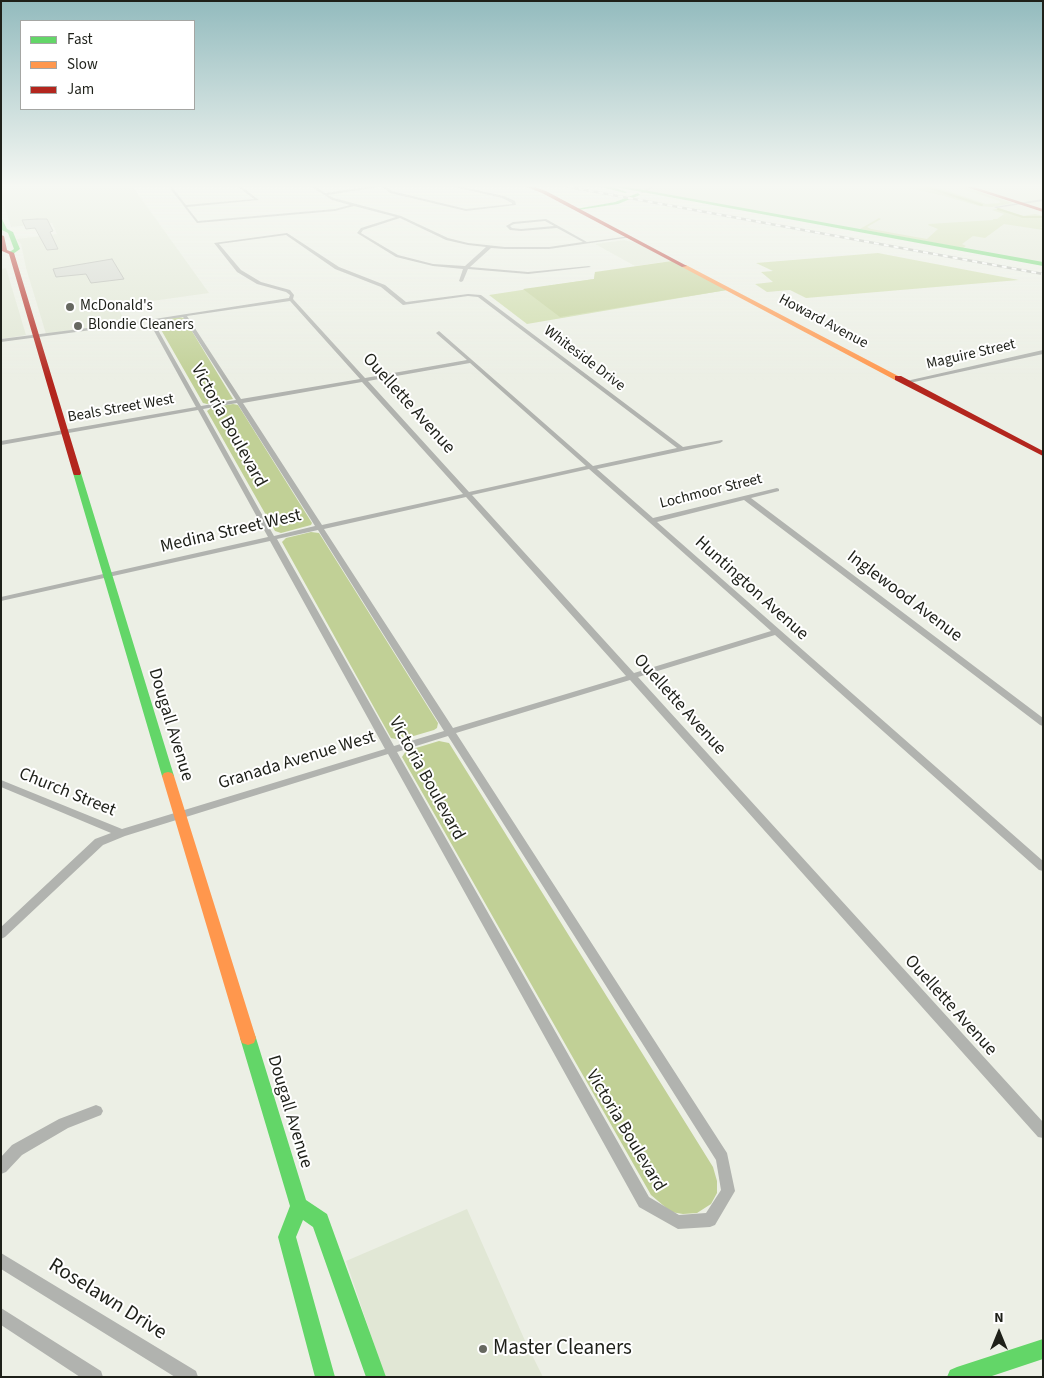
<!DOCTYPE html>
<style>
body{margin:0}
#map{position:relative;width:1044px;height:1378px;overflow:hidden;background:#ecefe5;font-family:"Source Sans 3",sans-serif}
canvas{display:block}
.frame{position:absolute;inset:0;border:2px solid #1e2019;pointer-events:none}
.legend{position:absolute;left:20px;top:20px;width:175px;height:90px;box-sizing:border-box;background:#fff;border:1px solid #a5a6a3;margin:0;padding:6px 9px;list-style:none;font-size:15px;color:#1e2019}
.legend li{display:flex;align-items:center;gap:10px;height:25px}
.legend b{width:25px;border:1px solid #a5a6a3}
.north{position:absolute;left:974px;top:1308px;width:50px;height:50px;-webkit-text-stroke:4px #fff;paint-order:stroke;rotate:0deg;font-size:14px;font-weight:700;line-height:20px;text-align:center;color:#1e2019}
.north::after{content:'';display:block;margin:auto;width:18px;height:22px;background:#1e2019;clip-path:polygon(50% 0,100% 100%,50% 72%,0 100%)}
</style>
<div id="map">
<canvas width="1044" height="1378"></canvas>
<div class="frame"></div>
<ul class="legend">
<li><b style="height:6px;background:#63d668"></b>Fast</li>
<li><b style="height:6px;background:#ff974d"></b>Slow</li>
<li><b style="height:6px;background:#b3261e"></b>Jam</li>
</ul>
<div class="north">N</div>
</div>
<script>
const g = document.querySelector('canvas').getContext('2d');
g.lineJoin = 'round';
function fillPath(path, color) { g.fillStyle = color; g.fill(path, 'evenodd'); }
const toPath = rows => new Path2D(rows.map(r => 'M' + r).join(''));
function trace(path, color, width, dash) { g.strokeStyle = color; g.lineWidth = width; g.lineCap = dash ? 'butt' : 'round'; g.setLineDash(dash || []); g.stroke(path); }
function label(font, color, halo, rows, align = 'center') {
  g.font = font + ' "Source Sans 3",sans-serif'; g.lineWidth = 4; g.setLineDash([]); g.textBaseline = 'middle'; g.strokeStyle = halo; g.fillStyle = color; for (const [text, x, y, turn = 0] of rows) {
    g.save(); g.translate(x, y); g.rotate((+turn || 0) * Math.PI / 180); g.textAlign = isNaN(turn) ? turn : align; if (halo) g.strokeText(text, 0, 0); g.fillText(text, 0, 0); g.restore();
  }
}
const built = toPath([
 [1,187,133,187,209,293,117,306,126,323,46,334,26,268,21,244,16,239,57,234,52,223,11,227,1,195],
 [621,187,965,187,1043,212,1043,263],
 [970,187,1043,187,1043,210],
 [624,240,637,243,672,261,635,266,595,244],
 [6,268,26,335,1,339,1,269],
 [467,1209,526,1343,543,1377,385,1377,346,1261]
]);
const green = toPath([
 [905,187,936,187,986,204,1001,203,999,202,1000,201,957,187,965,187,1013,203,992,207,979,206,944,196],
 [999,208,1023,216,1035,214,1043,216,1043,227,1039,227,1043,228,1043,230,1004,224,985,238,973,236,962,244,966,246,963,248,860,229,879,218,881,219,867,227,871,229,927,239,938,229,928,225,929,224,993,220,993,219,997,219,1004,214,992,210],
 [878,253,1019,280,806,298,790,290,767,292,755,284,773,282,761,272,773,271,756,263],
 [595,272,727,290,527,324,489,295,594,279]
]);
const forest = toPath([
 [672,261,727,290,560,317,523,289,594,279,595,272],
 [179,317,184,318,233,399,207,404,203,403,156,321],
 [233,404,238,405,312,523,311,525,281,533,275,531,207,411,211,408],
 [311,532,319,533,438,723,437,728,434,730,400,740,391,738,282,542,286,538],
 [439,741,449,743,713,1167,717,1181,717,1193,711,1204,697,1213,683,1214,671,1212,651,1195,402,757,406,751]
]);
const stream = toPath([
 [927,187,982,205],
 [998,209,1023,217,1043,217]
]);
const building = toPath([
 [37,219,47,219,53,231,50,232,58,249,47,250,35,228,26,229,22,220,37,219],
 [112,259,124,279,91,283,86,274,56,277,53,269,112,259]
]);
const street = toPath([
 [169,187,172,187,186,205,254,199,238,187,242,187,259,200,187,207,198,221,335,209,350,205,332,200,312,187,316,187,325,193,367,187,379,187,328,195,334,198,401,216,448,238,468,243,505,247,549,247,583,242,557,228,521,231,510,230,506,226,513,222,546,219,587,242,630,236,632,237,549,249,505,249,491,248,470,267,528,272,589,266,591,267,528,274,468,269,463,281,461,282,459,281,463,269,433,266,396,257,357,233,361,228,396,217,354,206,335,211,197,223,169,187],
 [400,218,446,240,468,245,486,247,465,266,433,264,398,255,361,233,363,230,400,218],
 [545,221,554,226,521,229,512,228,510,226,514,224,545,221],
 [382,187,386,187,392,191,466,209,512,204,512,203,502,198,455,187,463,187,504,196,515,201,516,205,466,211,390,193,382,187],
 [650,187,655,187,643,193,640,192,650,187],
 [1043,199,1043,201,996,208,994,207,1043,199],
 [287,233,339,267,385,285,406,302,468,294,481,295,683,447,722,440,723,441,720,443,597,469,653,518,777,488,779,489,779,491,751,498,1043,718,1043,726,1040,725,744,500,657,522,1043,861,1043,871,1039,870,775,635,638,677,1043,1122,1043,1138,1038,1137,630,680,456,733,727,1153,735,1191,715,1225,710,1227,678,1229,639,1207,388,754,125,836,103,845,5,937,1,939,1,927,95,839,111,833,1,787,1,780,122,829,385,749,270,541,1,601,1,597,268,537,198,410,1,445,1,441,196,407,148,320,289,298,290,295,286,292,257,284,237,272,214,243,287,233],
 [286,235,335,269,381,287,403,305,468,296,478,297,677,448,593,466,439,331,436,333,437,334,467,360,365,378,293,299,294,295,290,290,261,282,241,270,219,244,286,235],
 [290,301,360,379,241,399,187,316,290,301],
 [183,317,236,400,201,406,153,321,183,317],
 [470,363,586,466,469,492,368,381,470,363],
 [362,382,463,494,322,525,243,403,362,382],
 [237,403,315,526,274,536,203,409,237,403],
 [589,469,649,522,771,631,634,673,472,495,589,469],
 [466,497,626,676,453,728,324,529,466,497],
 [318,530,444,731,394,746,277,539,318,530],
 [448,736,716,1160,721,1190,706,1213,679,1215,649,1197,397,752,448,736],
 [142,321,144,322,144,323,1,342,1,339,142,321],
 [1043,350,1043,354,905,384,902,382,1043,350],
 [96,1105,101,1107,103,1111,101,1115,68,1128,22,1155,6,1172,1,1174,1,1157,12,1145,59,1119,96,1105],
 [1,1253,196,1371,198,1377,175,1377,1,1269,1,1253],
 [1,1308,101,1371,103,1377,80,1377,1,1325,1,1308]
]);
const fast = toPath([
 [601,187,611,187,627,192,625,193,601,187],
 [615,187,627,187,1043,262,1043,266,615,187],
 [638,193,640,195,618,204,578,210,576,209,615,202,638,193],
 [1,217,7,229,13,232,20,249,13,254,8,253,14,249,8,233,2,230,1,217],
 [77,470,81,473,174,776,172,779,164,779,162,776,73,473,77,470],
 [248,1031,254,1033,256,1038,306,1200,327,1214,386,1377,366,1377,313,1227,303,1220,296,1237,335,1377,315,1377,278,1237,290,1206,240,1038,242,1033,248,1031],
 [1043,1339,1043,1359,989,1377,947,1377,950,1370,957,1367,1043,1339]
]);
const slow = toPath([
 [682,265,686,265,902,378,895,380,682,267,682,265],
 [168,772,172,773,174,776,256,1038,254,1043,248,1045,242,1043,240,1038,162,776,164,773,168,772]
]);
const jam = toPath([
 [527,187,535,187,546,191,687,266,682,267,542,193,527,187],
 [974,187,1043,209,1043,212,966,187,974,187],
 [1,235,4,236,7,250,14,253,81,473,80,475,74,475,73,473,9,254,2,251,1,235],
 [895,376,901,376,1043,451,1043,456,895,380,895,376]
]);
const rail = toPath([
 [569,187,1043,274]
]);
const markers = [
 [70,307,5,"#666860"],
 [78,326,5,"#666860"],
 [483,1349,5,"#666860"]
];
const farPoinames = [
 ["McDonald's",80,307],
 ["Blondie Cleaners",88,326]
];
const farStreetnames = [
 ["Howard Avenue",823,322,28],
 ["Maguire Street",971,355,-13],
 ["Whiteside Drive",584,359,37],
 ["Beals Street West",121,409,-10],
 ["Lochmoor Street",711,492,-14]
];
const streetNames = [
 ["Ouellette Avenue",408,404,48],
 ["Victoria Boulevard",228,426,61],
 ["Medina Street West",231,532,-13],
 ["Huntington Avenue",751,589,42],
 ["Inglewood Avenue",904,597,37],
 ["Ouellette Avenue",679,705,48],
 ["Dougall Avenue",170,725,73],
 ["Granada Avenue West",297,761,-17],
 ["Victoria Boulevard",426,779,61],
 ["Church Street",67,793,22],
 ["Ouellette Avenue",950,1006,48],
 ["Dougall Avenue",289,1112,73],
 ["Victoria Boulevard",625,1131,59]
];
const nearStreetnames = [
 ["Roselawn Drive",107,1300,32]
];
const nearPoinames = [
 ["Master Cleaners",493,1349]
];
fillPath(built, '#e1e7d5');
fillPath(green, '#cddba9');
fillPath(forest, '#c1d096');
trace(stream, '#b3c57e', 2);
fillPath(building, '#d3d6ce');
trace(building, '#b0b2ab', 1);
fillPath(street, '#b1b3af');
fillPath(fast, '#63d668');
fillPath(slow, '#ff974d');
fillPath(jam, '#b3261e');
trace(rail, '#b0b3ad', 2.5);
trace(rail, '#fff', 2, [5]);
const sky = g.createLinearGradient(0, 0, 0, 380);
sky.addColorStop(0, '#93bbbe');
sky.addColorStop(0.49, '#f6f8f3');
sky.addColorStop(1, '#f6f8f300');
g.fillStyle = sky;
g.fillRect(0, 0, 1044, 380);
for (const [x, y, r, color] of markers) { const dot = new Path2D(); dot.arc(x, y, r, 0, 2 * Math.PI); g.fillStyle = color; g.fill(dot); trace(dot, '#fff', 2); }
label('15px', '#1e2019', '#fff', farPoinames, 'left');
label('15px', '#1e2019', '#fff', farStreetnames);
label('18px', '#1e2019', '#fff', streetNames);
label('21px', '#1e2019', '#fff', nearStreetnames);
label('21px', '#1e2019', '#fff', nearPoinames, 'left');
</script>
